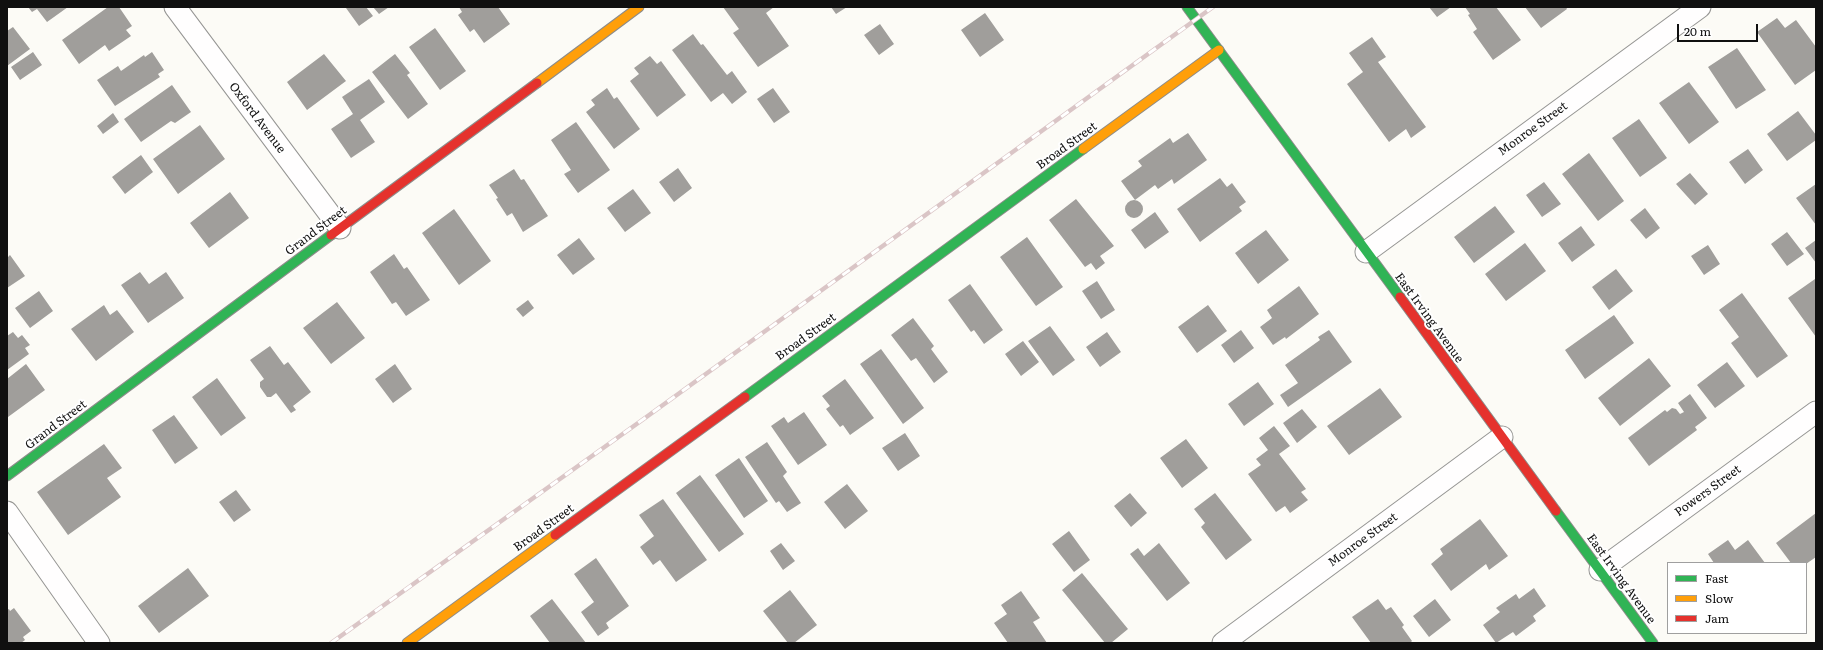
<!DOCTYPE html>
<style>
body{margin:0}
#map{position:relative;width:1823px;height:650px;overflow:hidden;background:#fcfbf6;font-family:Literata,serif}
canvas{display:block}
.frame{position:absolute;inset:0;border:8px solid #101010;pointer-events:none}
.legend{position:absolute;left:1667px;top:562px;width:140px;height:72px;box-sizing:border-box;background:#fff;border:1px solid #9f9f9f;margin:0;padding:5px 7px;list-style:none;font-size:12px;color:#101010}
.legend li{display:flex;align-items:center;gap:8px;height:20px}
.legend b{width:20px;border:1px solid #9f9f9f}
.scale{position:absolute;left:1677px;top:24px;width:81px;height:18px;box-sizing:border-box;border:2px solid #101010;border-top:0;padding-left:5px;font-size:12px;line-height:14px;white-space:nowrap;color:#101010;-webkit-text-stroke:3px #fff;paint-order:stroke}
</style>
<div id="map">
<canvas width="1823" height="650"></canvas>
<div class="frame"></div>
<ul class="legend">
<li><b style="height:5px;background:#30b455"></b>Fast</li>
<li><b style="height:5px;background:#ff9f0a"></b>Slow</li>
<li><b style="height:5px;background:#e5322d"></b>Jam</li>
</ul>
<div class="scale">20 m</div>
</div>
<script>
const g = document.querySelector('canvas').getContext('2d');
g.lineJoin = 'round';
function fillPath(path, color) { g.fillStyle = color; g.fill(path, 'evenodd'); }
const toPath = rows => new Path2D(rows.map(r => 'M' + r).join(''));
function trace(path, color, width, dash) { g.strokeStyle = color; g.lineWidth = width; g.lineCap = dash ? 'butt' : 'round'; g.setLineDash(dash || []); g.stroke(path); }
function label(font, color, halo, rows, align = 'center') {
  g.font = font + ' Literata,serif'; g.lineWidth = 4; g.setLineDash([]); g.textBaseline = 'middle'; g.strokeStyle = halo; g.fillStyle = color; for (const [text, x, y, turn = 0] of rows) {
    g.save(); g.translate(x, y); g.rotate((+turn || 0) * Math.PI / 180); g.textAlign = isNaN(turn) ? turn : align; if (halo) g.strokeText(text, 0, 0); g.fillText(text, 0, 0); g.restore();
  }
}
const building = toPath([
 [28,7,68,7,47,22,37,9,32,12],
 [108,7,119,7,132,26,126,30,131,36,109,51,105,45,79,64,62,40],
 [347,7,366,7,373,16,359,26,346,8],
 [373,7,389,7,379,14],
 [459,7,498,7,510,24,484,43,474,29,470,32,458,15,462,12],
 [723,7,774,7,766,13,789,46,758,67,733,33,739,29],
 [831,7,847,7,836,14],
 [1429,7,1451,7,1437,17],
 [1465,7,1496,7,1521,40,1493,60,1473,32,1477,29,1468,15,1470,14],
 [1525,7,1566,7,1567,9,1541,28],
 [985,13,1004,40,980,57,961,30],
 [1777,18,1785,28,1796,20,1816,47,1816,70,1795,85,1757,32],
 [880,24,894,44,879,55,864,35],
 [13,27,30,49,7,66,7,31],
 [435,28,466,71,440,90,409,47],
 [693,34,701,45,703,44,727,75,732,71,747,92,732,104,723,93,711,102,672,50],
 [1372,37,1386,57,1378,62,1426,127,1411,138,1406,129,1389,142,1347,84,1363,72,1349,53],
 [1737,48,1766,90,1736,109,1708,67],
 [33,52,42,65,20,80,11,67],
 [152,52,164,70,158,74,160,77,115,106,97,80,118,66,121,71,144,55,145,57],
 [324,54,346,81,307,110,287,82],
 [395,54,410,73,407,75,428,104,408,119,372,72],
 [650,56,657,64,661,61,686,95,657,117,630,81,639,74,634,68],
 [369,79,385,102,360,120,375,142,351,158,331,129,353,114,342,97],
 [1689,82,1719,122,1689,144,1659,103],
 [172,85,191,112,175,123,171,121,141,142,124,119],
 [607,88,614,99,617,97,640,129,614,149,586,112,595,105,591,100],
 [773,88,790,112,774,123,757,99],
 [1798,111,1816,135,1816,140,1787,161,1767,134],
 [113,113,119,122,103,134,97,126],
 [1639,119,1667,158,1640,177,1612,138],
 [576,122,610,170,578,193,564,174,571,170,551,140],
 [200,125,225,159,178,194,153,159],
 [1188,133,1207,160,1174,184,1172,179,1158,189,1155,185,1135,200,1121,181,1142,166,1138,161,1170,138,1173,143],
 [1748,149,1763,170,1745,184,1729,162],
 [1589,153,1624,201,1598,221,1562,174],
 [141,155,153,172,125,194,112,177],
 [678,168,692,188,674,202,659,182],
 [514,169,521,180,524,179,548,216,523,232,512,213,507,216,496,199,498,198,489,185],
 [1690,173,1708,194,1695,205,1676,184],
 [1220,178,1227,187,1232,183,1246,202,1239,207,1242,211,1200,242,1177,209],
 [1544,182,1561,204,1542,217,1526,195],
 [1816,184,1816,225,1796,198],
 [633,189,651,213,625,232,607,208],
 [230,192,249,218,209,248,190,223],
 [1076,199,1114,246,1100,256,1105,263,1096,270,1091,263,1085,267,1049,220],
 '1125 209a9 9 0 1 1 18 0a9 9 0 1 1-18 0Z',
 [1495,206,1515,232,1474,263,1454,237],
 [1645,208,1660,228,1646,239,1630,220],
 [454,209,491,261,459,285,422,233],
 [1155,212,1169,232,1145,249,1131,230],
 [1581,226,1595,245,1572,262,1558,243],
 [1266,230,1289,260,1258,284,1235,253],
 [1787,232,1804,254,1787,266,1771,244],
 [1027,237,1063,287,1036,306,1000,257],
 [579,238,595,259,573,275,557,255],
 [1816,240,1816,263,1805,248],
 [1525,243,1546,271,1506,301,1485,274],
 [1708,245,1720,264,1704,275,1691,256],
 [394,254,404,269,407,267,430,300,406,316,396,302,392,304,370,272],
 [10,255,25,276,7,288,7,258],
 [1616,269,1633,291,1609,310,1592,287],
 [140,272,149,284,166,272,184,298,148,323,121,285],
 [1815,279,1816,281,1816,337,1788,298],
 [1097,281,1115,310,1101,319,1082,291],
 [970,284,1003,330,984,344,974,330,971,332,948,300],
 [1299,286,1319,314,1286,339,1285,337,1273,345,1260,327,1272,318,1267,310],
 [39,291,53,311,30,328,15,308],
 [1742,293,1788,356,1757,378,1731,343,1739,337,1719,310],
 [528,300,534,308,523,317,516,309],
 [337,302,365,338,331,364,303,328],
 [104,305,110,315,117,310,134,332,96,361,71,329],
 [1208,305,1227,331,1197,353,1178,327],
 [1614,315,1634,343,1585,379,1565,350],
 [913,318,934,346,931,349,948,372,934,383,916,358,911,361,891,335],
 [1050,326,1075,360,1053,376,1028,341],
 [1241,330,1254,348,1234,363,1221,345],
 [1329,330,1352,362,1288,407,1280,395,1298,383,1285,365,1320,340,1318,337],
 [13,332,18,338,22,335,30,345,25,348,29,354,7,370,7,336],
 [1107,332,1121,352,1100,367,1086,347],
 [1023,341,1039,362,1021,376,1005,354],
 [270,346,284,365,288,362,311,392,293,406,296,410,291,413,276,393,271,397,267,397,260,387,260,382,264,379,250,360],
 [881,349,924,408,903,424,860,364],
 [1649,358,1671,386,1620,426,1598,398],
 [1727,362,1745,386,1715,408,1697,385],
 [26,364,45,390,8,417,7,379],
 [395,364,412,389,393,403,375,379],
 [217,378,246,418,221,436,192,397],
 [845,379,874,418,850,435,843,425,840,427,826,409,830,406,822,396],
 [1258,382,1274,404,1244,426,1228,404],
 [1380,388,1402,417,1349,455,1327,426],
 [1690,394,1707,418,1695,427,1697,430,1649,466,1628,438,1665,410,1667,412,1672,408,1676,409,1680,414,1684,412,1678,403],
 [1302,409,1317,427,1297,443,1283,423],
 [804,412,827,445,798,465,771,426,784,417,788,423],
 [174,415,198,448,175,464,152,430],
 [1274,426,1290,446,1279,454,1306,489,1301,492,1308,500,1290,513,1285,506,1276,512,1248,474,1261,465,1256,459,1268,450,1259,438],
 [905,433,920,456,898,471,882,448],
 [1186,439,1208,468,1182,488,1160,458],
 [767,442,787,472,783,476,801,503,787,512,779,501,776,503,745,457],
 [104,444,122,468,107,478,121,497,68,535,37,492],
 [739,458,768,501,744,518,715,475],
 [700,475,744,534,719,552,676,493],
 [847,484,868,511,845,529,824,502],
 [236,490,251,510,234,522,219,502],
 [1130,493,1147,513,1131,527,1114,506],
 [1215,493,1252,540,1226,560,1201,527,1205,523,1194,509],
 [663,499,707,560,676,582,660,560,653,565,640,547,654,536,639,515],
 [1816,513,1816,557,1806,564,1791,563,1776,543],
 [1480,519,1508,556,1489,570,1486,564,1451,591,1431,564,1443,554,1440,549],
 [1069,531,1090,560,1074,572,1052,544],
 [1728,540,1735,550,1748,540,1765,563,1714,563,1708,554],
 [781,543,795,561,783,570,770,551],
 [1159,543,1190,583,1167,601,1130,554,1138,548,1144,556],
 [596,558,629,606,606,623,609,628,598,636,581,612,594,602,574,574],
 [188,568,209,596,159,633,138,606],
 [1082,573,1128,629,1111,643,1105,643,1062,590],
 [1534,588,1546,606,1533,616,1536,621,1516,636,1513,632,1496,643,1483,625,1500,612,1496,608,1516,594,1519,599],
 [790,590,817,625,794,643,788,643,763,611],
 [1021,591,1040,618,1033,622,1047,643,1008,643,994,623,1007,614,1001,605],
 [552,599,586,643,550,643,530,616],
 [1378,599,1386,610,1391,607,1404,625,1402,627,1412,641,1410,643,1371,643,1352,617],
 [1435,599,1451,620,1429,637,1413,616],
 [14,608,31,631,23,637,25,640,21,643,7,643,7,610,9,609,10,611]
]);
const street = toPath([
 [175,7,340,228],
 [1366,252,1700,7],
 [7,512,99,643],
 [1600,570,1816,412],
 [1223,643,1502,437]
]);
const fast = toPath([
 [1187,7,1400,297],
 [745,397,1083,149],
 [7,476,331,235],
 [1556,511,1653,643]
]);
const slow = toPath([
 [537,83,639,7],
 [1083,149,1219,50],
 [407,643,555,535]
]);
const jam = toPath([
 [331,235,537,83],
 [1400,297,1556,511],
 [555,535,745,397]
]);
const rail = toPath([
 [331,643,645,418,1213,7]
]);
const streetNames = [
 ["Oxford Avenue",257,118,53],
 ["Monroe Street",1533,129,-36],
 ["Broad Street",1067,146,-36],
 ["Grand Street",316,231,-37],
 ["East Irving Avenue",1429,318,54],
 ["Broad Street",806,337,-36],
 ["Grand Street",56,425,-37],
 ["Powers Street",1708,491,-36],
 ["Broad Street",544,528,-36],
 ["Monroe Street",1363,540,-36],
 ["East Irving Avenue",1621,579,54]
];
fillPath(building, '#a09e9b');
trace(street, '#969694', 23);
trace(fast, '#8d8c8a', 11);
trace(slow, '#8d8c8a', 11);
trace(jam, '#8d8c8a', 11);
trace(street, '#fffefe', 21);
trace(fast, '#30b455', 9);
trace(slow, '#ff9f0a', 9);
trace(jam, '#e5322d', 9);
trace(rail, '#dac5c6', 4.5);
trace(rail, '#fff', 3, [9]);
label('12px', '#101010', '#fff', streetNames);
</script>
